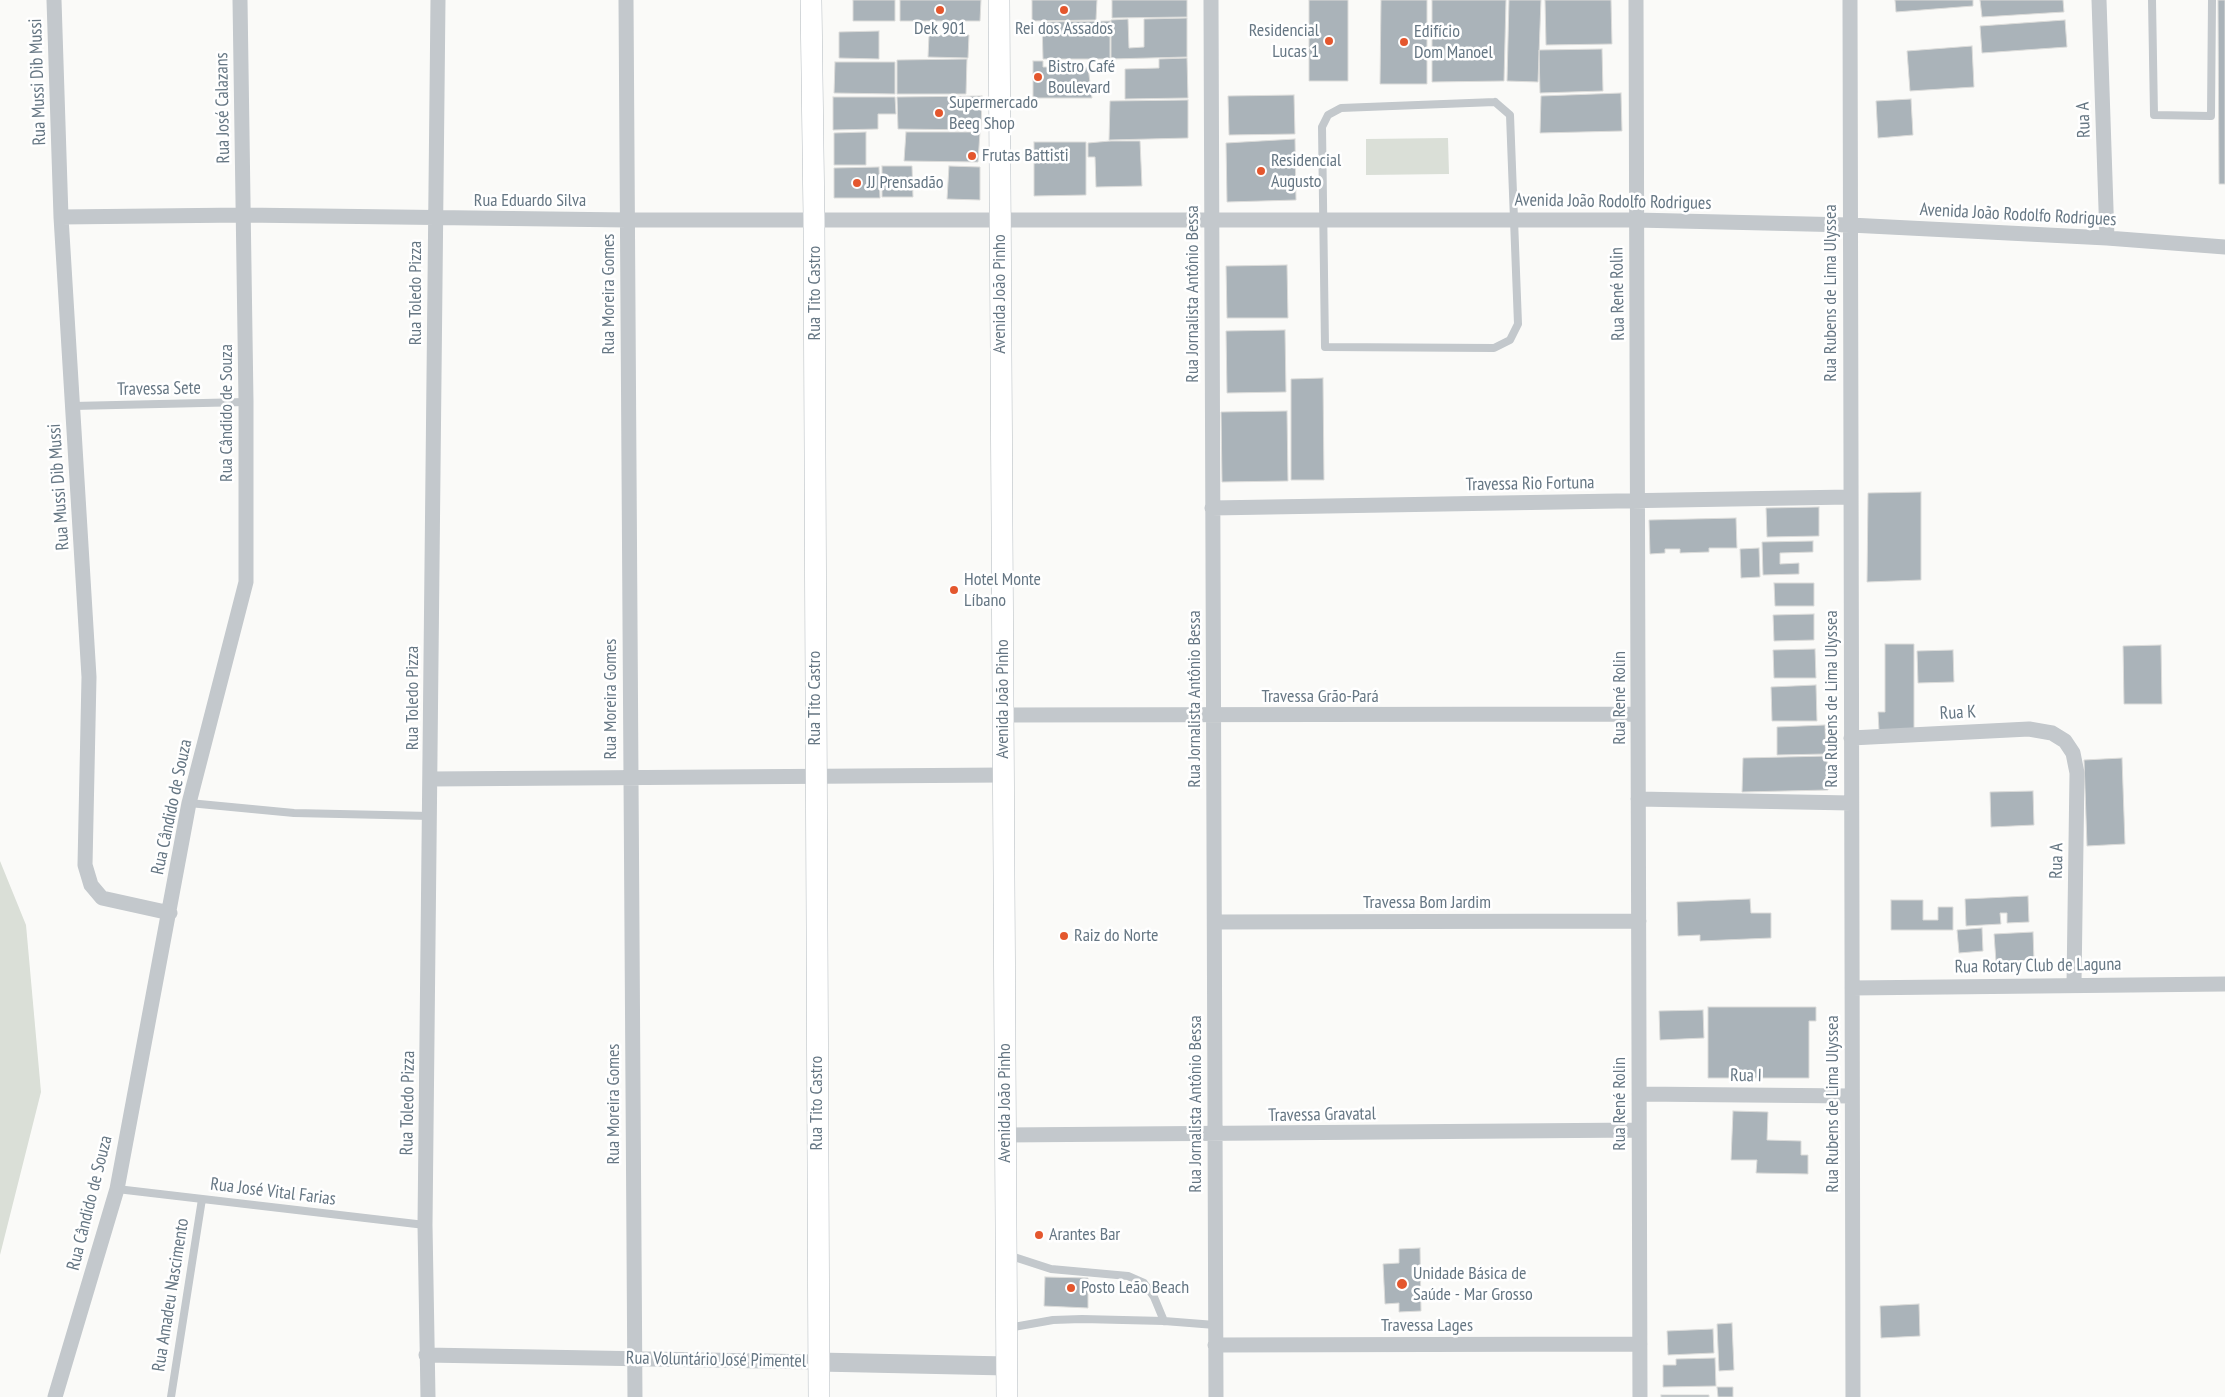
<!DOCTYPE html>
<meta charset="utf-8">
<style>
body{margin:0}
canvas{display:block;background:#fafaf8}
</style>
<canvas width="2225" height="1397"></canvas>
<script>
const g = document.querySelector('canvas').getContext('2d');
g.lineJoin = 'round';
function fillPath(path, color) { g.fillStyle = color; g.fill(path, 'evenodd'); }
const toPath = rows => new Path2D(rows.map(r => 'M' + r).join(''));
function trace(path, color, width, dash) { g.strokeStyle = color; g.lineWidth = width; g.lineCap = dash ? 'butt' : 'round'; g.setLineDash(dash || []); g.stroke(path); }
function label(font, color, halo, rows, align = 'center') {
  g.font = font + ' "PT Sans Narrow",sans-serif'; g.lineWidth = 5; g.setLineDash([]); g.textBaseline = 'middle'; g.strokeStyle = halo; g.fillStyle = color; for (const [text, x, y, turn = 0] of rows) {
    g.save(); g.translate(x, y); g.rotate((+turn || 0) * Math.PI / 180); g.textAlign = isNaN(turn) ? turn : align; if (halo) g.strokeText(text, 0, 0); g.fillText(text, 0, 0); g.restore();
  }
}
const green = toPath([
 [1448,138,1449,174,1366,175,1366,139],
 [0,861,26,925,41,1092,0,1255]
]);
const building = toPath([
 [853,0,895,0,895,21,853,21,853,0],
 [900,0,981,0,980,21,900,21,900,0],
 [1032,0,1097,0,1096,20,1032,21,1032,0],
 [1112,0,1187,0,1187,17,1112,18,1112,0],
 [1309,0,1348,0,1348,81,1309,81,1309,0],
 [1381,0,1427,0,1427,84,1380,84,1381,0],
 [1432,0,1506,0,1504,81,1432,82,1432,0],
 [1509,0,1541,0,1538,82,1507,81,1509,0],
 [1545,0,1611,0,1612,44,1546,45,1545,0],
 [1895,0,1973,0,1973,6,1896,12,1895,0],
 [1980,0,2063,0,2064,12,1982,17,1980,0],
 [2218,0,2225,0,2225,184,2219,184,2218,0],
 [1187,18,1187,57,1111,59,1111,20,1128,19,1129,48,1144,47,1144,19,1187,18],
 [2065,20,2067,47,1982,53,1980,26,2065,20],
 [1110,21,1110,59,1043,59,1042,22,1110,21],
 [879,31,879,59,839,58,839,32,879,31],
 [929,35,969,35,968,58,928,57,929,35],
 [1972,46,1974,87,1910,91,1907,51,1972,46],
 [1602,49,1603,91,1540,93,1539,50,1602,49],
 [1187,58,1188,98,1125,99,1125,69,1159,68,1159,59,1187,58],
 [967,59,966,94,897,94,897,60,967,59],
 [1033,61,1043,61,1043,67,1088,67,1092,98,1033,98,1033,61],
 [835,62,895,62,895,94,834,93,835,62],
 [1621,93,1622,131,1540,133,1541,96,1621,93],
 [1294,95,1295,134,1229,135,1228,96,1294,95],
 [982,96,981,130,898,129,897,97,982,96],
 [833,97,895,97,896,114,878,114,878,129,833,130,833,97],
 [1911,99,1913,135,1878,138,1876,101,1911,99],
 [1188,100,1188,138,1109,140,1110,101,1188,100],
 [866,132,866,165,834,165,834,133,866,132],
 [906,132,980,132,978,162,904,161,906,132],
 [1295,139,1296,200,1227,202,1226,143,1295,139],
 [1110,141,1140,141,1142,186,1096,187,1095,157,1088,157,1088,143,1110,141],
 [1034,142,1086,142,1086,195,1034,196,1034,142],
 [882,166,912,166,913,197,882,197,882,166],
 [949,166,980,167,980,200,947,199,949,166],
 [879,167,880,198,834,198,834,168,879,167],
 [1287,265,1288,318,1227,318,1226,266,1287,265],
 [1285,330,1286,392,1227,393,1226,331,1285,330],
 [1323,378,1324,480,1291,480,1291,379,1323,378],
 [1287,411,1288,481,1222,482,1221,412,1287,411],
 [1921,492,1921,580,1867,582,1868,493,1921,492],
 [1819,507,1819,536,1767,537,1766,508,1819,507],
 [1736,518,1737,548,1709,548,1709,552,1680,553,1680,549,1665,549,1665,553,1650,554,1649,520,1736,518],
 [1813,541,1813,552,1780,553,1780,564,1799,563,1799,574,1763,575,1762,542,1813,541],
 [1759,548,1760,577,1741,578,1740,549,1759,548],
 [1774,583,1814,583,1814,606,1775,606,1774,583],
 [1814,614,1814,640,1774,641,1773,615,1814,614],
 [1885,644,1914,644,1914,729,1879,730,1878,712,1885,712,1885,644],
 [2161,645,2162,704,2124,704,2123,646,2161,645],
 [1815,649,1816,678,1774,678,1773,650,1815,649],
 [1953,650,1954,682,1918,683,1917,651,1953,650],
 [1816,685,1817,721,1772,721,1771,687,1816,685],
 [1825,725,1826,754,1777,755,1777,727,1825,725],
 [1827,756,1828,790,1742,792,1743,758,1827,756],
 [2122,758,2125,844,2087,846,2084,760,2122,758],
 [2033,791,2034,825,1991,827,1990,792,2033,791],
 [2028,896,2029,922,2007,923,2007,913,2000,913,2001,924,1966,926,1965,899,2028,896],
 [1750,899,1751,913,1771,913,1771,938,1700,941,1700,935,1678,936,1677,902,1750,899],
 [1891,900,1923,900,1923,920,1938,920,1938,907,1953,907,1953,930,1891,930,1891,900],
 [1982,928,1983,951,1959,953,1957,930,1982,928],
 [2033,932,2034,960,1996,962,1994,934,2033,932],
 [1708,1007,1816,1007,1816,1021,1809,1021,1809,1078,1708,1078,1708,1007],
 [1703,1010,1704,1038,1660,1040,1659,1011,1703,1010],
 [1733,1111,1768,1112,1767,1140,1801,1141,1801,1155,1808,1155,1808,1174,1756,1173,1757,1160,1731,1160,1733,1111],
 [1420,1248,1421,1311,1399,1312,1399,1303,1385,1304,1383,1264,1399,1263,1399,1249,1420,1248],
 [1045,1277,1088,1278,1088,1308,1044,1306,1045,1277],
 [1919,1304,1920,1336,1881,1338,1880,1306,1919,1304],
 [1732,1323,1734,1370,1719,1371,1717,1324,1732,1323],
 [1713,1329,1714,1353,1668,1355,1667,1331,1713,1329],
 [1715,1358,1716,1386,1663,1387,1663,1365,1676,1365,1676,1359,1715,1358],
 [1717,1387,1733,1387,1733,1397,1718,1397,1717,1387],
 [1661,1395,1709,1395,1709,1397,1661,1397,1661,1395]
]);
const service = toPath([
 [2152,0,2154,115,2211,116,2212,0],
 [1495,102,1510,115,1518,324,1510,340,1494,348,1325,347,1322,127,1328,115,1341,108,1495,102],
 [73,406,246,402],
 [189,803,294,813,431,816],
 [117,1189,425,1225],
 [1008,1255,1051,1269,1128,1276,1144,1283,1154,1297,1164,1321],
 [1008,1328,1053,1320,1082,1319,1164,1321,1215,1325],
 [171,1397,202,1199]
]);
const minor = toPath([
 [54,0,61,217,89,677,85,865,91,885,102,898,170,913],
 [626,0,635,1397],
 [1211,0,1216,1397],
 [1636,0,1640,1397],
 [1850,0,1853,1397],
 [2099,0,2107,238],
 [61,217,243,215,627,220,1636,220,1850,225,2107,238,2225,247],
 [1212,508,1849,497],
 [1003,715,1638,714],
 [1851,738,2029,729,2052,733,2065,741,2073,753,2077,773,2074,984],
 [431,779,1003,775],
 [1638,799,1851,803],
 [1215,922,1639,921],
 [1852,988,2225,984],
 [1639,1094,1852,1096],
 [1005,1135,1639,1130],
 [1215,1345,1640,1344],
 [426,1355,818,1362],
 [55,1397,117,1189,189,803,246,582,246,402,240,0],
 [428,1397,425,1225,438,0]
]);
const tertiary = toPath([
 [818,1362,1007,1366]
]);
const secondary = toPath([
 [811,0,814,219,819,1397],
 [999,0,1007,1397]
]);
const markers = [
 [940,10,5,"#e4572e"],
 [1064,10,5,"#e4572e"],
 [1329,41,5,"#e4572e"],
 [1404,42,5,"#e4572e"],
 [1038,77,5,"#e4572e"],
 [939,113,5,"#e4572e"],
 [972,156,5,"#e4572e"],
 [1261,171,5,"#e4572e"],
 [857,183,5,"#e4572e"],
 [954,590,5,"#e4572e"],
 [1064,936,5,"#e4572e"],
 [1039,1235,5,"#e4572e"],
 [1402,1284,6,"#e4572e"],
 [1071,1288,5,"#e4572e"]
];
const poiNames = [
 ["Dek 901",940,29,"center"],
 ["Rei dos Assados",1064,29,"center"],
 ["Residencial",1319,31,"right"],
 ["Lucas 1",1319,52,"right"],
 ["Edifício",1414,32],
 ["Dom Manoel",1414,53],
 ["Bistro Café",1048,67],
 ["Boulevard",1048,88],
 ["Supermercado",949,103],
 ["Beeg Shop",949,124],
 ["Frutas Battisti",982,156],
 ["Residencial",1271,161],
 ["Augusto",1271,182],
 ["JJ Prensadão",867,183],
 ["Hotel Monte",964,580],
 ["Líbano",964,601],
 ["Raiz do Norte",1074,936],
 ["Arantes Bar",1049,1235],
 ["Unidade Básica de",1413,1274],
 ["Saúde - Mar Grosso",1413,1295],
 ["Posto Leão Beach",1081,1288]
];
const streetNames = [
 ["Rua Mussi Dib Mussi",38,82,-92],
 ["Rua José Calazans",223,108,-91],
 ["Rua A",2084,120,-92],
 ["Rua Eduardo Silva",530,201],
 ["Avenida João Rodolfo Rodrigues",1613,202,1],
 ["Avenida João Rodolfo Rodrigues",2018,215,3],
 ["Rua Toledo Pizza",416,293,-90],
 ["Rua Tito Castro",815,293,-90],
 ["Rua Rubens de Lima Ulyssea",1831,293,-90],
 ["Rua Moreira Gomes",609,294,-90],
 ["Avenida João Pinho",1000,294,-90],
 ["Rua Jornalista Antônio Bessa",1193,294,-90],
 ["Rua René Rolin",1618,294,-91],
 ["Travessa Sete",159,389,-1],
 ["Rua Cândido de Souza",227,413,-90],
 ["Travessa Rio Fortuna",1530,484,-1],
 ["Rua Mussi Dib Mussi",59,487,-94],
 ["Travessa Grão-Pará",1320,697],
 ["Rua Toledo Pizza",413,698,-90],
 ["Rua Tito Castro",815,698,-90],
 ["Rua René Rolin",1620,698,-90],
 ["Rua Moreira Gomes",611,699,-90],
 ["Avenida João Pinho",1003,699,-90],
 ["Rua Jornalista Antônio Bessa",1195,699,-90],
 ["Rua Rubens de Lima Ulyssea",1832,699,-90],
 ["Rua K",1958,713,-3],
 ["Rua Cândido de Souza",172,807,-78],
 ["Rua A",2057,861,-89],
 ["Travessa Bom Jardim",1427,903],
 ["Rua Rotary Club de Laguna",2038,966,-1],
 ["Rua I",1746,1076,1],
 ["Rua Toledo Pizza",408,1103,-89],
 ["Rua Tito Castro",817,1103,-90],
 ["Avenida João Pinho",1005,1103,-90],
 ["Rua Moreira Gomes",614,1104,-90],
 ["Rua Jornalista Antônio Bessa",1196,1104,-90],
 ["Rua René Rolin",1620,1104,-90],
 ["Rua Rubens de Lima Ulyssea",1833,1104,-90],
 ["Travessa Gravatal",1322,1115,-1],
 ["Rua José Vital Farias",273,1192,7],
 ["Rua Cândido de Souza",90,1203,-76],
 ["Rua Amadeu Nascimento",171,1295,-81],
 ["Travessa Lages",1427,1326],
 ["Rua Voluntário José Pimentel",716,1360,1]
];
fillPath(green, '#dadfd7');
fillPath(building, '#aab3b9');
trace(building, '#dcdcda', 1);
trace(secondary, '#b3babf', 22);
trace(service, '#c3c8cc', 8);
trace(minor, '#c3c8cc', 15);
trace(tertiary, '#c3c8cc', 19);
trace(secondary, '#fff', 21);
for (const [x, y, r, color] of markers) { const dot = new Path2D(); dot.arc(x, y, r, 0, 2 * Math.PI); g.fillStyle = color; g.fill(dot); trace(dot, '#fff', 2); }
label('18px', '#657683', '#fff', poiNames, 'left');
label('18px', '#657683', '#fff', streetNames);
</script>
